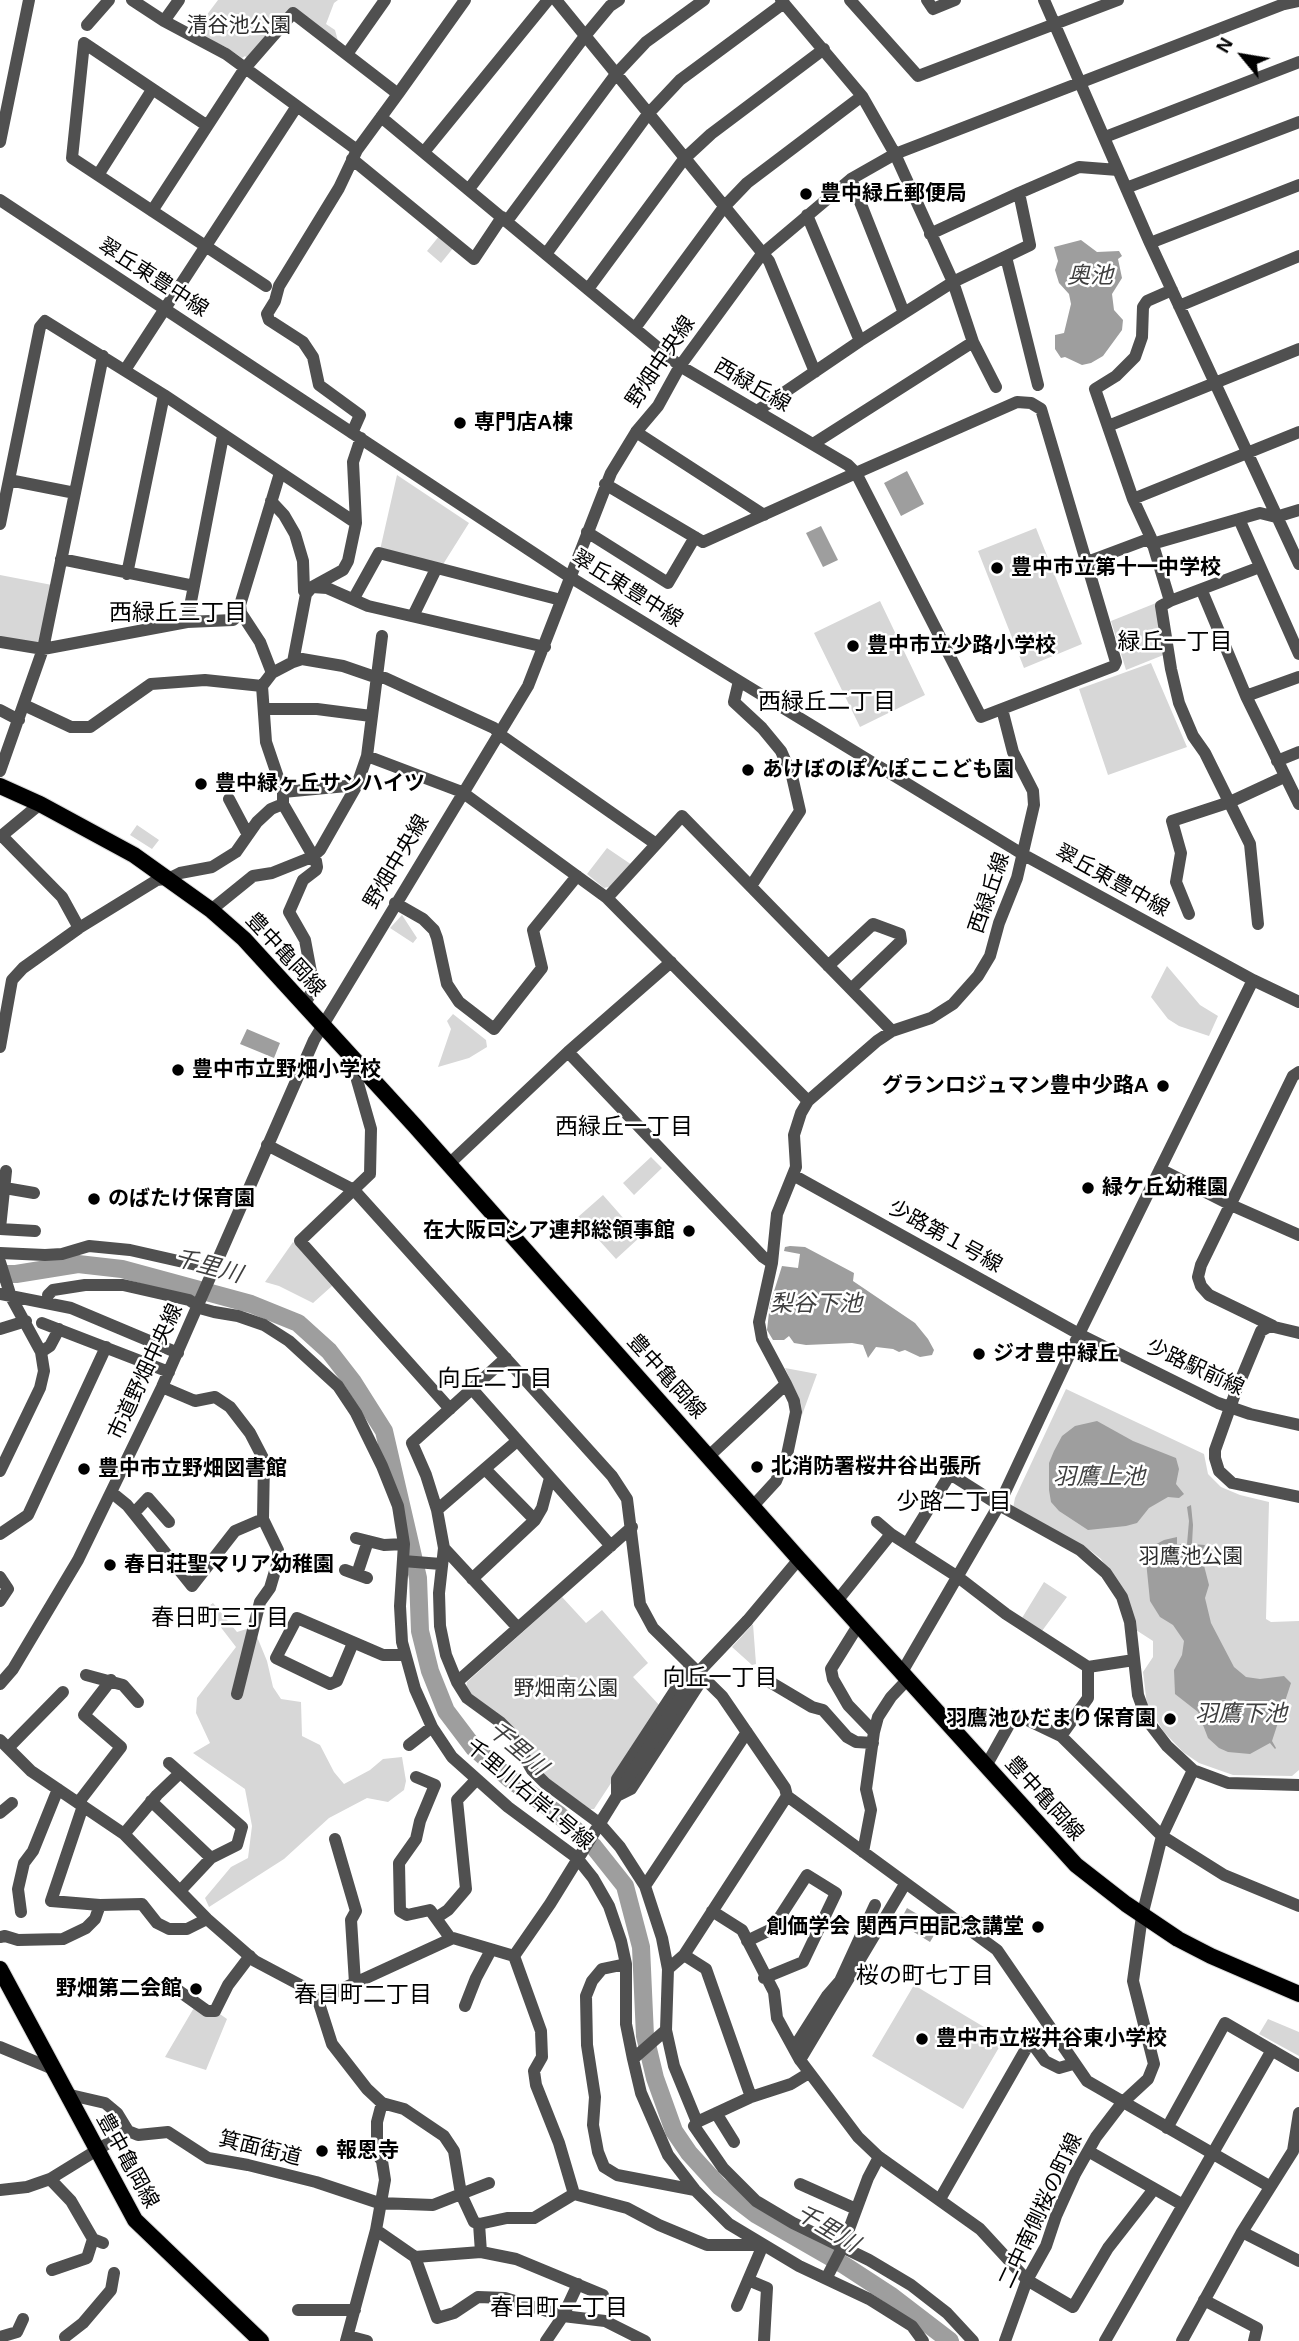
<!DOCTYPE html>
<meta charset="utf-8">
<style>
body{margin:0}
#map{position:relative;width:1299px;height:2341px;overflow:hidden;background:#fff;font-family:Helvetica,sans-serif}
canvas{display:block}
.north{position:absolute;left:1208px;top:21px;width:70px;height:70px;-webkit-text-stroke:5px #fff;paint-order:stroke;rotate:300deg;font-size:19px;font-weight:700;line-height:28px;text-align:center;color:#000}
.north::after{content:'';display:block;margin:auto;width:24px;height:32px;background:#000;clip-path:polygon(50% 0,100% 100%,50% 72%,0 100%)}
</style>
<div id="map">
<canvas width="1299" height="2341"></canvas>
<div class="north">N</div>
</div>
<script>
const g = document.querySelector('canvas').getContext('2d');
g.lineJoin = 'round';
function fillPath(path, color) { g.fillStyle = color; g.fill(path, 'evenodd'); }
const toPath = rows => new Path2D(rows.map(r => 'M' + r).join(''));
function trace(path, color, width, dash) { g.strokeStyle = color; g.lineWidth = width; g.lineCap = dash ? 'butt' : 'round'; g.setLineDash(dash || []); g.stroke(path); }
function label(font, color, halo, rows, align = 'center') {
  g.font = font + ' Helvetica,"Noto Sans JP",sans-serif'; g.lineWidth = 5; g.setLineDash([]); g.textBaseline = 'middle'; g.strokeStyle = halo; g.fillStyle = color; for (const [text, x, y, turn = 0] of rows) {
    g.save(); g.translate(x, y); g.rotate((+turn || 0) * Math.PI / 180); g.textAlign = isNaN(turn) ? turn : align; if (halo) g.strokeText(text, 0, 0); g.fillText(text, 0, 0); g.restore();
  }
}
const green = toPath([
 [218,0,338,0,334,3,326,24,335,30,338,41,291,7,247,58,245,56,242,58,226,47,199,35,206,16],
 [440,235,454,247,441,263,427,251],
 [397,475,469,523,442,566,380,550],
 [1036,528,1082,644,1024,668,978,551],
 [0,575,52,585,41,641,36,644,0,637],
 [880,601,925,695,860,727,814,633],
 [1156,603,1166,654,1126,670,1111,621],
 [1151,663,1187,747,1108,775,1079,689],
 [137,825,159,840,152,849,130,835],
 [607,848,632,865,612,886,604,888,587,874],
 [402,915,417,938,413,943,390,928],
 [1167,966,1200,1005,1218,1016,1209,1036,1179,1026,1168,1019,1151,997],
 [453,1014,486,1040,487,1047,469,1058,438,1067,451,1029,447,1021],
 [651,1157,662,1168,634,1195,623,1183],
 [603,1195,640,1237,616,1259,578,1217],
 [293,1242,332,1286,313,1303,279,1286,265,1282],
 [785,1368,817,1374,802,1415,801,1403],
 [1066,1389,1204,1454,1208,1474,1221,1487,1240,1495,1269,1502,1266,1619,1271,1622,1299,1621,1299,1770,1292,1776,1233,1775,1199,1763,1183,1752,1164,1732,1147,1705,1143,1672,1153,1657,1153,1641,1136,1630,1112,1575,1101,1559,1091,1551,1013,1508,1015,1498],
 [1044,1582,1067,1597,1042,1631,1022,1618],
 [562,1597,586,1623,602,1610,648,1663,633,1677,661,1707,594,1809,590,1809,547,1779,466,1690,467,1682],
 [213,1603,237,1632,253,1627,267,1661,273,1687,281,1699,301,1702,302,1736,320,1745,334,1772,344,1784,370,1770,383,1759,402,1757,406,1781,404,1790,388,1802,367,1798,329,1818,284,1859,209,1907,205,1898,231,1867,248,1858,252,1826,245,1789,193,1753,210,1743,196,1713,197,1698,236,1647,206,1608],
 [753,1624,756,1664,752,1665,732,1647],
 [914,1985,1004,2039,963,2109,872,2056],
 [195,2006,217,2012,227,2019,206,2070,165,2057],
 [1268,2019,1299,2032,1299,2056,1259,2034]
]);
const water = toPath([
 [1081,240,1097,252,1119,251,1122,256,1118,259,1122,278,1112,294,1114,310,1123,320,1122,330,1103,356,1091,363,1082,365,1065,357,1061,358,1055,349,1055,335,1064,333,1071,304,1069,294,1059,283,1055,270,1058,261,1054,247],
 [907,471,924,504,901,516,884,483],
 [821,526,838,560,823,567,806,533],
 [247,1029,280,1043,274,1058,240,1044],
 [790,1246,805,1247,854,1273,853,1281,915,1323,928,1339,934,1350,932,1355,920,1357,905,1350,899,1352,893,1349,876,1347,868,1358,863,1345,852,1343,806,1345,794,1343,789,1336,784,1340,773,1340,767,1330,770,1304,782,1266,798,1268,800,1254,784,1251,785,1247],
 [1097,1421,1133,1441,1176,1458,1179,1469,1176,1484,1184,1494,1179,1498,1168,1497,1149,1508,1137,1523,1126,1526,1088,1530,1059,1511,1051,1502,1049,1490,1049,1463,1054,1451,1062,1436,1075,1426],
 [1191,1505,1193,1525,1192,1544,1205,1545,1201,1554,1209,1585,1205,1598,1211,1623,1234,1667,1246,1677,1260,1679,1284,1676,1291,1683,1272,1741,1276,1748,1275,1749,1270,1743,1250,1754,1228,1752,1219,1748,1208,1738,1198,1712,1175,1694,1174,1670,1182,1655,1184,1641,1173,1625,1160,1617,1150,1601,1146,1561,1149,1548,1164,1540,1177,1537,1177,1544,1187,1544,1189,1521,1187,1507],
 [907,1908,939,1927,930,1942,899,1923]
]);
const river = toPath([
 [0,1274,16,1274,78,1264,122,1269,251,1304,298,1323,329,1351,353,1382,384,1431,418,1578,420,1631,430,1671,446,1711,474,1748,511,1780,558,1814,594,1847,625,1886,641,1947,645,2036,655,2078,674,2131,689,2153,719,2186,757,2215,844,2265,890,2295,950,2341]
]);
const minor = toPath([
 [132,0,164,21,226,54,357,150,339,188,279,286,275,301,267,314,269,320,303,342,313,357,319,385,360,415,352,433],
 [556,0,769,261,815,372],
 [781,0,862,96,895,154,953,282,973,342,813,444],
 [850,0,918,76,1118,0],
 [927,0,933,9,955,0],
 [1044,0,1150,243,1299,564],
 [164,21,179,0],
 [87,25,109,0],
 [347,54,385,0],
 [398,94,465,0],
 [381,117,680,366,848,465,856,473,981,717,1114,666,1116,662,1041,409,1031,403,1017,402,856,473,703,542,605,484],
 [206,125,84,43,72,158,266,286],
 [1105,137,1299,62],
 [0,142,29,0],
 [424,152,548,0],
 [352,159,474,259,502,217],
 [98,175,152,90],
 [851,179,904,313],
 [1126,188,1299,122],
 [469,189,585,36,610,6,619,0],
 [0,200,570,577,739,681,1024,855,1253,980,1299,1002],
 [152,211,245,68,293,13,398,94,357,150],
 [807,215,860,341],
 [507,221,616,74,646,42,704,0],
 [930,234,1019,193],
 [1150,243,1299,185],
 [546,254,648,114,680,80,784,3],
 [1006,257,1038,385],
 [588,289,684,159,711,134,824,49],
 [1172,290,1147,301,1143,307,1142,337,1135,357,1116,376,1095,389,1133,499,1151,538,1170,601,1161,606,1171,669,1179,703,1193,736,1205,753,1250,844,1258,924],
 [1179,306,1299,256],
 [635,328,724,207,747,183,862,96],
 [973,342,996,387],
 [125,370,297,106],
 [757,411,860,341,953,282,1030,245,1019,193,1079,167,1118,170],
 [1108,426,1299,349],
 [636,432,764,515],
 [9,480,75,493],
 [1133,499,1299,432],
 [271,501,284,515,295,534,303,561,304,591,306,594],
 [1239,519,1299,654],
 [0,524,40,327,45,321,164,395,356,523],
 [587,532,668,583,695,537],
 [1152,544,1260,513,1276,517,1299,510],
 [61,559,194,586],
 [1087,562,1151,538],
 [127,574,164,395],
 [312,587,343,570,348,561,356,523,353,462,361,438],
 [1202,591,1246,696,1299,804],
 [354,598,379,553,561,600],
 [1170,601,1260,567],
 [413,616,436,569],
 [187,622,223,436],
 [0,642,43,649,187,622,233,620,241,613],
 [293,662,306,594,312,587,327,588,368,606,545,647],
 [272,673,260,642,241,613,240,605,280,473],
 [739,681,734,702,762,728,781,751,792,776,800,811,751,886],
 [1246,696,1299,677],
 [24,705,71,727,90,727,151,684,205,680,262,686],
 [265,709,317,709,371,716],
 [0,710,19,720],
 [367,756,462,792,607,898,808,1101],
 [1277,761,1299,752],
 [0,771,43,649,103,356],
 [283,792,357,785],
 [229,799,248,835],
 [2,836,62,897,79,928],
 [0,837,40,804],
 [607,898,682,816,892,1031],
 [395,903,423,919,434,930,437,938,447,984,459,1002,494,1029,542,968,533,930,577,876],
 [211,910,253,876,272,873,312,857,320,850,357,785,367,756,382,636],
 [1189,914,1176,882,1181,853,1172,821,1230,802,1284,777],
 [828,966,873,924,900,934,901,941,851,989],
 [304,1005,314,988,305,940,289,912,303,880,316,870,317,867,316,861,283,804,283,792,266,742,262,686,272,673,293,662,302,659,343,666,375,677,385,678,494,728,499,734,656,844],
 [0,1047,12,980,23,968,79,928,157,880,170,878,180,873,212,867,236,852,257,822,271,809,283,804],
 [568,1052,763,1257,772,1263],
 [363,1070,357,1080,371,1129,370,1174,300,1241,450,1409],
 [267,1145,354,1190,612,1476,627,1499,640,1604,653,1628,722,1696,785,1788,787,1796,684,1955,668,1969],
 [449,1164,568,1052,671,962],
 [1160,1169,1231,1205,1299,1235],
 [793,1175,1079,1334,1218,1403,1250,1414,1299,1425],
 [5,1188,34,1193],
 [0,1228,6,1171],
 [0,1229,35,1231],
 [0,1253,45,1255,62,1254,89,1246,130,1250,214,1269],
 [0,1262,11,1297,41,1352,44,1371,40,1388,0,1471],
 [0,1294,71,1308,178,1353],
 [48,1295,53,1290,85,1285,123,1285,189,1300,203,1309,214,1312,238,1316,264,1325,289,1341,338,1386,356,1413,382,1466,398,1506,404,1544,400,1606,402,1642,415,1689,432,1727,452,1757,508,1807,577,1858,593,1878,609,1906,621,1941,626,1964,626,2024,633,2059,641,2093,668,2155,695,2190,729,2224,799,2266,869,2299,912,2326,923,2341],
 [42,1323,169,1372],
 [1273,1326,1209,1295,1201,1286,1198,1277,1201,1265,1293,1076,1299,1072],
 [0,1329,26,1321],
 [1299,1333,1270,1326,1261,1331,1236,1391,1215,1450,1215,1458,1219,1471,1232,1483,1299,1497],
 [41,1352,50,1346,59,1329],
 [506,1358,412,1443,426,1475,437,1510,444,1548,439,1593,440,1626,446,1655,457,1682,467,1698,500,1722,510,1732,532,1770,545,1783,599,1823,620,1847,645,1886,662,1938,668,1969,666,2030,674,2066,697,2122,694,2126,723,2168,756,2201,793,2223,869,2260,911,2285,947,2313,973,2341],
 [162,1387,195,1401,215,1397,230,1407,250,1433,264,1460,263,1519,278,1550,278,1561,270,1588,260,1602,237,1694],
 [472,1389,611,1546],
 [709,1456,786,1384,762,1339,759,1322,772,1263,777,1214,796,1167,794,1135,801,1113,808,1101,877,1041,892,1031,931,1018,953,1004,978,976,990,956,999,923,1017,878,1034,805,1033,791,1013,752,1002,709],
 [485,1469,535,1520],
 [111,1492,127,1505,192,1586,235,1531,263,1519],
 [753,1506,776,1481,787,1455,796,1412,794,1401,786,1384],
 [437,1510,517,1441],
 [134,1513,148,1498,169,1522],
 [877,1522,891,1534,958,1577,1006,1614,1088,1667,1134,1660],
 [0,1534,28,1515,106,1347],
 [356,1538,384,1545,404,1544],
 [907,1544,950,1474,999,1505,1080,1550,1106,1573,1122,1597,1130,1622,1138,1695,1147,1720,1167,1746,1193,1770],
 [444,1548,518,1628],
 [403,1561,441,1564],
 [345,1570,367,1578],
 [357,1574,368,1541],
 [0,1577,8,1589,0,1601],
 [472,1579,535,1520,542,1508,550,1478],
 [837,1601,891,1534],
 [747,1621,799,1559],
 [859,1624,831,1669,833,1679,848,1705,874,1732],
 [353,1643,337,1681,330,1684,276,1658,297,1618,383,1655,405,1655],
 [691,1666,617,1779,617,1796,631,1789,703,1678],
 [902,1672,999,1505,1079,1334,1253,980],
 [86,1675,123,1685,138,1702],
 [457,1682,632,1527],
 [770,1682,812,1707,823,1710,847,1737,856,1742,873,1743],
 [0,1684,13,1669,78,1560,162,1387,314,1040,528,686,611,473,636,432,658,406,680,366,762,254,851,179,895,154,1284,4,1299,1],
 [1061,1736,1088,1698,1088,1667],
 [0,1740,31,1771,124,1834,207,1919,255,1961,304,1987,318,2000,332,2044,367,2089,382,2103,404,2109,444,2136,454,2151,461,2194,474,2222,479,2224,481,2252],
 [409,1745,432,1727],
 [8,1748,63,1692],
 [169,1763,242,1827,237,1845,211,1858,180,1891],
 [986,1766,1015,1714,1061,1736,1162,1836,1224,1875,1299,1906],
 [416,1777,435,1785,420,1821,416,1839,399,1863,400,1911,407,1915,430,1910,451,1939],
 [787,1796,997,1950,1087,2081,1269,2186],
 [151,1801,211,1858],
 [78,1803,121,1747,84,1715,111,1680],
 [83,1806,51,1901,100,1905,142,1904,157,1923,169,1929,187,1929,207,1919],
 [0,1813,12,1803],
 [124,1834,157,1795,180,1773],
 [335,1839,356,1911,351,1920,355,1983],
 [863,1852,871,1810,866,1789,874,1732,878,1717,891,1697,908,1679],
 [645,1886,747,1732],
 [712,1911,742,1930,774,1992,777,2018,800,2060,858,2137,879,2157,980,2229,1027,2280,1073,2307,1108,2248,1154,2189],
 [21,1912,18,1889,24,1863,33,1851,58,1789],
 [436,1918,448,1910,466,1889,457,1800,476,1780],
 [0,1937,5,1936,18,1940,63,1939,86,1928,95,1919,100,1905],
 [747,1941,772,1929,807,1875,836,1893,803,1962,764,1978],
 [684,1955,706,1969,751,2097],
 [514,1956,541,2031,542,2057,534,2071,536,2085,559,2143,574,2194],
 [626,1964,602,1969,592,1981,586,1996,587,2045,595,2097,593,2125,598,2152,604,2167,617,2175,695,2190],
 [172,1986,207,2011,215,2011,228,1985,250,1956],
 [318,2000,453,1938,514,1956,550,1904,623,1786],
 [465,2006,476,1978,491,1950],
 [0,2047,53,2069],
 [794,2048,827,1996,840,1981,875,1905],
 [633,2059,666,2030],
 [800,2060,905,1884],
 [66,2094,105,2103,117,2113,128,2131,138,2135,168,2132,208,2158,248,2165,316,2182,379,2203,433,2205,489,2183],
 [716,2113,734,2142],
 [697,2122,751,2097,791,2084,809,2073],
 [1167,2128,1225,2023,1299,2066],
 [1088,2151,1183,2205],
 [50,2179,71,2201,93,2239,103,2243],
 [800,2184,856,2209],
 [0,2190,27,2187,50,2179,128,2131],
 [940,2199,1027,2047,1034,2046,1045,2061,1059,2068,1073,2064],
 [479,2224,507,2218,534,2218,574,2194,627,2208,659,2225,707,2245,763,2245,737,2306],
 [376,2230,415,2257,437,2318,454,2313,478,2297,505,2298,563,2316,605,2321,645,2341],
 [1242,2232,1299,2261],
 [415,2257,481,2252,516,2259,603,2295],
 [52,2270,87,2258,93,2239],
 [827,2277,842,2248,868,2178,879,2157],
 [748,2280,767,2288,764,2341],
 [1204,2300,1257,2328,1254,2341],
 [298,2310,355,2310],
 [348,2336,367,2341],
 [0,2337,17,2332,23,2319],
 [65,2337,83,2323,111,2290,114,2273],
 [346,2341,376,2230,385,2180,382,2161,377,2154,377,2122,382,2103],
 [546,2341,563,2316,578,2284],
 [1005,2341,1027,2280,1046,2246,1056,2216,1075,2174,1096,2137,1122,2103,1148,2079,1154,2064,1133,1981,1142,1916,1162,1836,1193,1770,1228,1783,1299,1785],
 [1105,2341,1272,2050],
 [1182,2341,1242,2232,1293,2151,1299,2113]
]);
const major = toPath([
 [0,786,40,804,134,855,211,910,244,939,415,1126,799,1559,1076,1865,1126,1904,1178,1939,1211,1956,1299,1994],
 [0,1969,135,2220,261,2341]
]);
const minorBridge = toPath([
 [623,1786,693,1678,747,1621]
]);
const markers = [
 [806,194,7,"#000"],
 [460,423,7,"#000"],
 [997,568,7,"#000"],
 [853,646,7,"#000"],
 [748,770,7,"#000"],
 [201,784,7,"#000"],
 [178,1070,7,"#000"],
 [1163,1086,7,"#000"],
 [1088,1188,7,"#000"],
 [94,1199,7,"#000"],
 [689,1231,7,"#000"],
 [979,1354,7,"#000"],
 [757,1467,7,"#000"],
 [84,1469,7,"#000"],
 [110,1565,7,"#000"],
 [1170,1719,7,"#000"],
 [1038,1927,7,"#000"],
 [196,1989,7,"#000"],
 [922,2039,7,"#000"],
 [322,2151,7,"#000"]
];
const parkNames = [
 ["清谷池公園",239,26],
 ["羽鷹池公園",1191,1557],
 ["野畑南公園",566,1689]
];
const poiNames = [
 ["豊中緑丘郵便局",820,194],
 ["専門店A棟",474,423],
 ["豊中市立第十一中学校",1011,568],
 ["豊中市立少路小学校",867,646],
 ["あけぼのぽんぽここども園",762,770],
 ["豊中緑ヶ丘サンハイツ",215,784],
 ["豊中市立野畑小学校",192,1070],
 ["グランロジュマン豊中少路A",1149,1086,"right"],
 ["緑ケ丘幼稚園",1102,1188],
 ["のばたけ保育園",108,1199],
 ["在大阪ロシア連邦総領事館",675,1231,"right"],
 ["ジオ豊中緑丘",993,1354],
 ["北消防署桜井谷出張所",771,1467],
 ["豊中市立野畑図書館",98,1469],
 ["春日荘聖マリア幼稚園",124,1565],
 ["羽鷹池ひだまり保育園",1156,1719,"right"],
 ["創価学会 関西戸田記念講堂",1024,1927,"right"],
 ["野畑第二会館",182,1989,"right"],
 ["豊中市立桜井谷東小学校",936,2039],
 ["報恩寺",336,2151]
];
const streetNames = [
 ["翠丘東豊中線",153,278,33],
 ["野畑中央線",661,362,-56],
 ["西緑丘線",752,386,30],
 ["翠丘東豊中線",627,589,32],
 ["野畑中央線",397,862,-59],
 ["翠丘東豊中線",1112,881,29],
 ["西緑丘線",990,893,-71],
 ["豊中亀岡線",285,955,47],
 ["少路第１号線",945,1237,29],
 ["少路駅前線",1195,1368,25],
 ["市道野畑中央線",146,1372,-65],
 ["豊中亀岡線",666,1377,48],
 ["千里川右岸1号線",529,1795,40],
 ["豊中亀岡線",1044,1799,48],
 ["箕面街道",260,2149,14],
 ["豊中亀岡線",127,2161,61],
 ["二中南側桜の町線",1041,2211,-65]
];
const waterNames = [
 ["奥池",1090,277],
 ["千里川",208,1267,15],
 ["梨谷下池",816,1305],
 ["羽鷹上池",1099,1478],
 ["羽鷹下池",1241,1715],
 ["千里川",517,1749,40],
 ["千里川",827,2229,31]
];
const neighbourhoodNames = [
 ["西緑丘三丁目",178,614],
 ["緑丘一丁目",1175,643],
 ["西緑丘二丁目",827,703],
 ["西緑丘一丁目",624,1128],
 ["向丘二丁目",495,1380],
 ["少路二丁目",954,1503],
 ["春日町三丁目",220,1619],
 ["向丘一丁目",720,1679],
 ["桜の町七丁目",925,1977],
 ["春日町二丁目",363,1996],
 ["春日町一丁目",559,2309]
];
fillPath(green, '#d7d7d7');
fillPath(water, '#9e9e9e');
trace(river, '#9e9e9e', 18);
trace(major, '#dbdbdb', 18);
trace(minor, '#505050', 12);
trace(major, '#000', 16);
trace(minorBridge, '#505050', 12);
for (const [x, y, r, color] of markers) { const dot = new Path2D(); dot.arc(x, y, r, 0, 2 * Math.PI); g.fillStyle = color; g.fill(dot); trace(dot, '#fff', 2.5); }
label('21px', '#2e2e2e', '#fff', parkNames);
label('bold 21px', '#000', '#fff', poiNames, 'left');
label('21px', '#000', '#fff', streetNames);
label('italic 23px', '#3f3f3f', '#fff', waterNames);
label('23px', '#000', '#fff', neighbourhoodNames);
</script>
